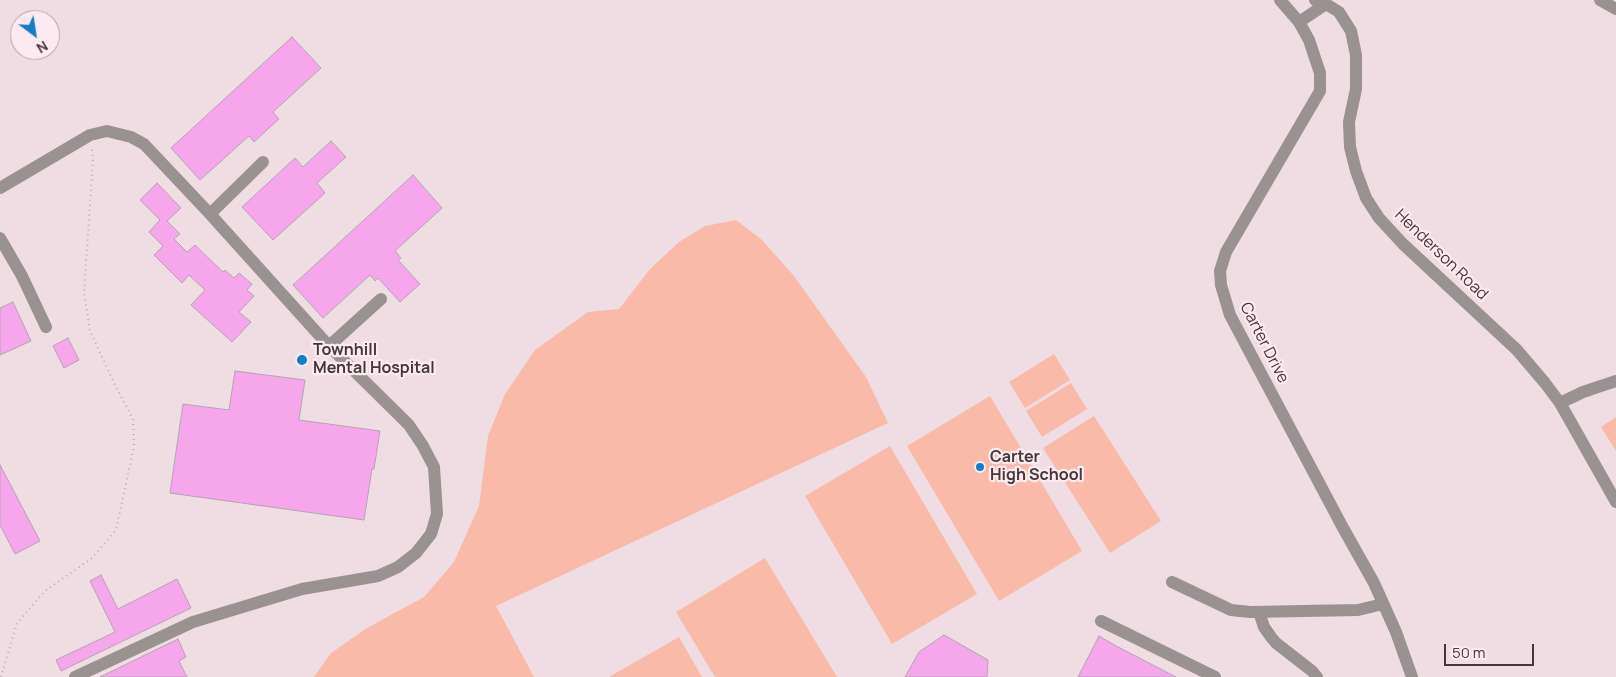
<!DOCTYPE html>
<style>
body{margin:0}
#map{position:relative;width:1616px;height:677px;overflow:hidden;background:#f0dce3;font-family:Manrope,sans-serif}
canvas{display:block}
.north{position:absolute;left:10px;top:10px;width:50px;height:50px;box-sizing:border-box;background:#fde9f0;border:1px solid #b2a3a8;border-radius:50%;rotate:149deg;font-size:14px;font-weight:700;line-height:20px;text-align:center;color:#41393c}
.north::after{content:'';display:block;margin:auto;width:18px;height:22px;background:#127ec9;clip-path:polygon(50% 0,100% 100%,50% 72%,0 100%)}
.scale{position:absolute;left:1444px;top:644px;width:90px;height:22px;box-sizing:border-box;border:2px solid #41393c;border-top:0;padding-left:6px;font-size:15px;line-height:18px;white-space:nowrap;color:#41393c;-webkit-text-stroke:4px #fde9f0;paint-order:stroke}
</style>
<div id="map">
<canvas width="1616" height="677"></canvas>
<div class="north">N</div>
<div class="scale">50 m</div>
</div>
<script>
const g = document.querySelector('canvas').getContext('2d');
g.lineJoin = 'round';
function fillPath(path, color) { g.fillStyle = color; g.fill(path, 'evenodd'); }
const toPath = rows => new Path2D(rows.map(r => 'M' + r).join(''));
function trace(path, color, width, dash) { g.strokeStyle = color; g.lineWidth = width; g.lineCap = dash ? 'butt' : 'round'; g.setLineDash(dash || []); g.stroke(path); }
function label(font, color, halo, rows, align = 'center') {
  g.font = font + ' Manrope,sans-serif'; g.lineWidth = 4.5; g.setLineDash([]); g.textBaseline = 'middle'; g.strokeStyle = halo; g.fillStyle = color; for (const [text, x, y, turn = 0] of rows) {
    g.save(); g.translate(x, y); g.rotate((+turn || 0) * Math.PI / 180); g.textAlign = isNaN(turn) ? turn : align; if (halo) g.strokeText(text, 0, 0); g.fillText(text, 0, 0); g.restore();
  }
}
const green = toPath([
 [736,220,762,240,794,276,866,377,888,423,496,606,534,677,314,677,331,653,367,628,424,597,454,562,479,506,488,436,505,394,535,350,588,312,619,309,650,269,679,242,705,226],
 [1054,354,1070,380,1025,408,1009,382],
 [1071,383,1087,409,1042,437,1026,411],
 [990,396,1082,551,999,601,907,446],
 [1094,416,1161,521,1110,553,1043,448],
 [1616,417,1616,451,1601,427],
 [890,446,977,594,892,644,805,496],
 [765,558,837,677,715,677,676,612],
 [679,637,702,677,609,677]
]);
const building = toPath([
 [292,37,321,68,273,112,279,119,268,129,254,142,249,136,200,180,171,148,292,37],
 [331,141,346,157,317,183,325,193,273,240,242,207,295,158,303,167,331,141],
 [413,175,442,208,395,251,401,258,398,260,420,284,400,302,378,278,375,281,370,275,323,318,293,285,413,175],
 [157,183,181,208,167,221,180,234,174,239,187,252,195,245,223,272,225,270,234,278,239,273,252,284,247,290,254,296,239,312,251,322,232,342,191,305,205,290,189,275,182,283,154,255,163,246,149,232,160,220,140,200,157,183],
 [13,302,31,341,0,355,0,308,13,302],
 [68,338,79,360,64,368,53,346,68,338],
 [235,371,305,380,299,420,380,431,374,469,372,469,364,520,170,493,183,404,229,410,235,371],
 [0,465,40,541,15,554,0,525,0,465],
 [101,575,118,609,177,579,191,608,61,671,56,660,115,632,90,581,101,575],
 [944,635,988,660,987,677,905,677,919,652,944,635],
 [1099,636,1118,647,1176,677,1078,677,1099,636],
 [178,639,186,657,179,661,187,677,100,677,178,639]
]);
const path = toPath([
 [1,677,17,623,45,591,92,558,116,530,134,446,133,419,115,385,90,331,84,292,93,161,92,147]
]);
const minor = toPath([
 [1280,0,1299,22,1309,40,1320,73,1320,91,1226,252,1220,271,1221,285,1230,315,1342,526,1374,583,1396,632,1412,677],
 [1315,0,1326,4,1339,12,1351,31,1356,55,1356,89,1349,122,1350,147,1356,171,1366,198,1379,218,1403,244,1517,350,1545,383,1560,403,1616,502],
 [1600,0,1616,9],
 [1299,22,1326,4],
 [0,188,90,135,107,131,131,137,144,144,210,214,329,346,409,425,423,446,434,467,437,514,431,534,416,553,398,567,378,576,302,589,193,622,75,677],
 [210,214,263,162],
 [0,238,22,276,46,327],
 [329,346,381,299],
 [1560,403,1583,392,1616,381],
 [1172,582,1231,610,1250,612,1358,610,1383,604],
 [1259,612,1264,627,1271,637,1276,643,1312,671,1317,677],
 [1101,621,1215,677]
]);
const markers = [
 [302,360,6,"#127ec9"],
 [980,467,5,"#127ec9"]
];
const streetNames = [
 ["Henderson Road",1441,255,44],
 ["Carter Drive",1264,343,63]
];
const poiNames = [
 ["Townhill",313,351],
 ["Mental Hospital",313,369],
 ["Carter",990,458],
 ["High School",990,476]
];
fillPath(green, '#fabaa9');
fillPath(building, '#f6a7eb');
trace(building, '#b3a4b1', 1);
trace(path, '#bbabb1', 2, [1, 4]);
trace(minor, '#9a9191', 12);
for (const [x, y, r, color] of markers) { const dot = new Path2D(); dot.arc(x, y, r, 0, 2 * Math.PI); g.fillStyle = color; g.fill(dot); trace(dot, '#fde9f0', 2); }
label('16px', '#41393c', '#fde9f0', streetNames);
label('bold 16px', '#41393c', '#fde9f0', poiNames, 'left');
</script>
